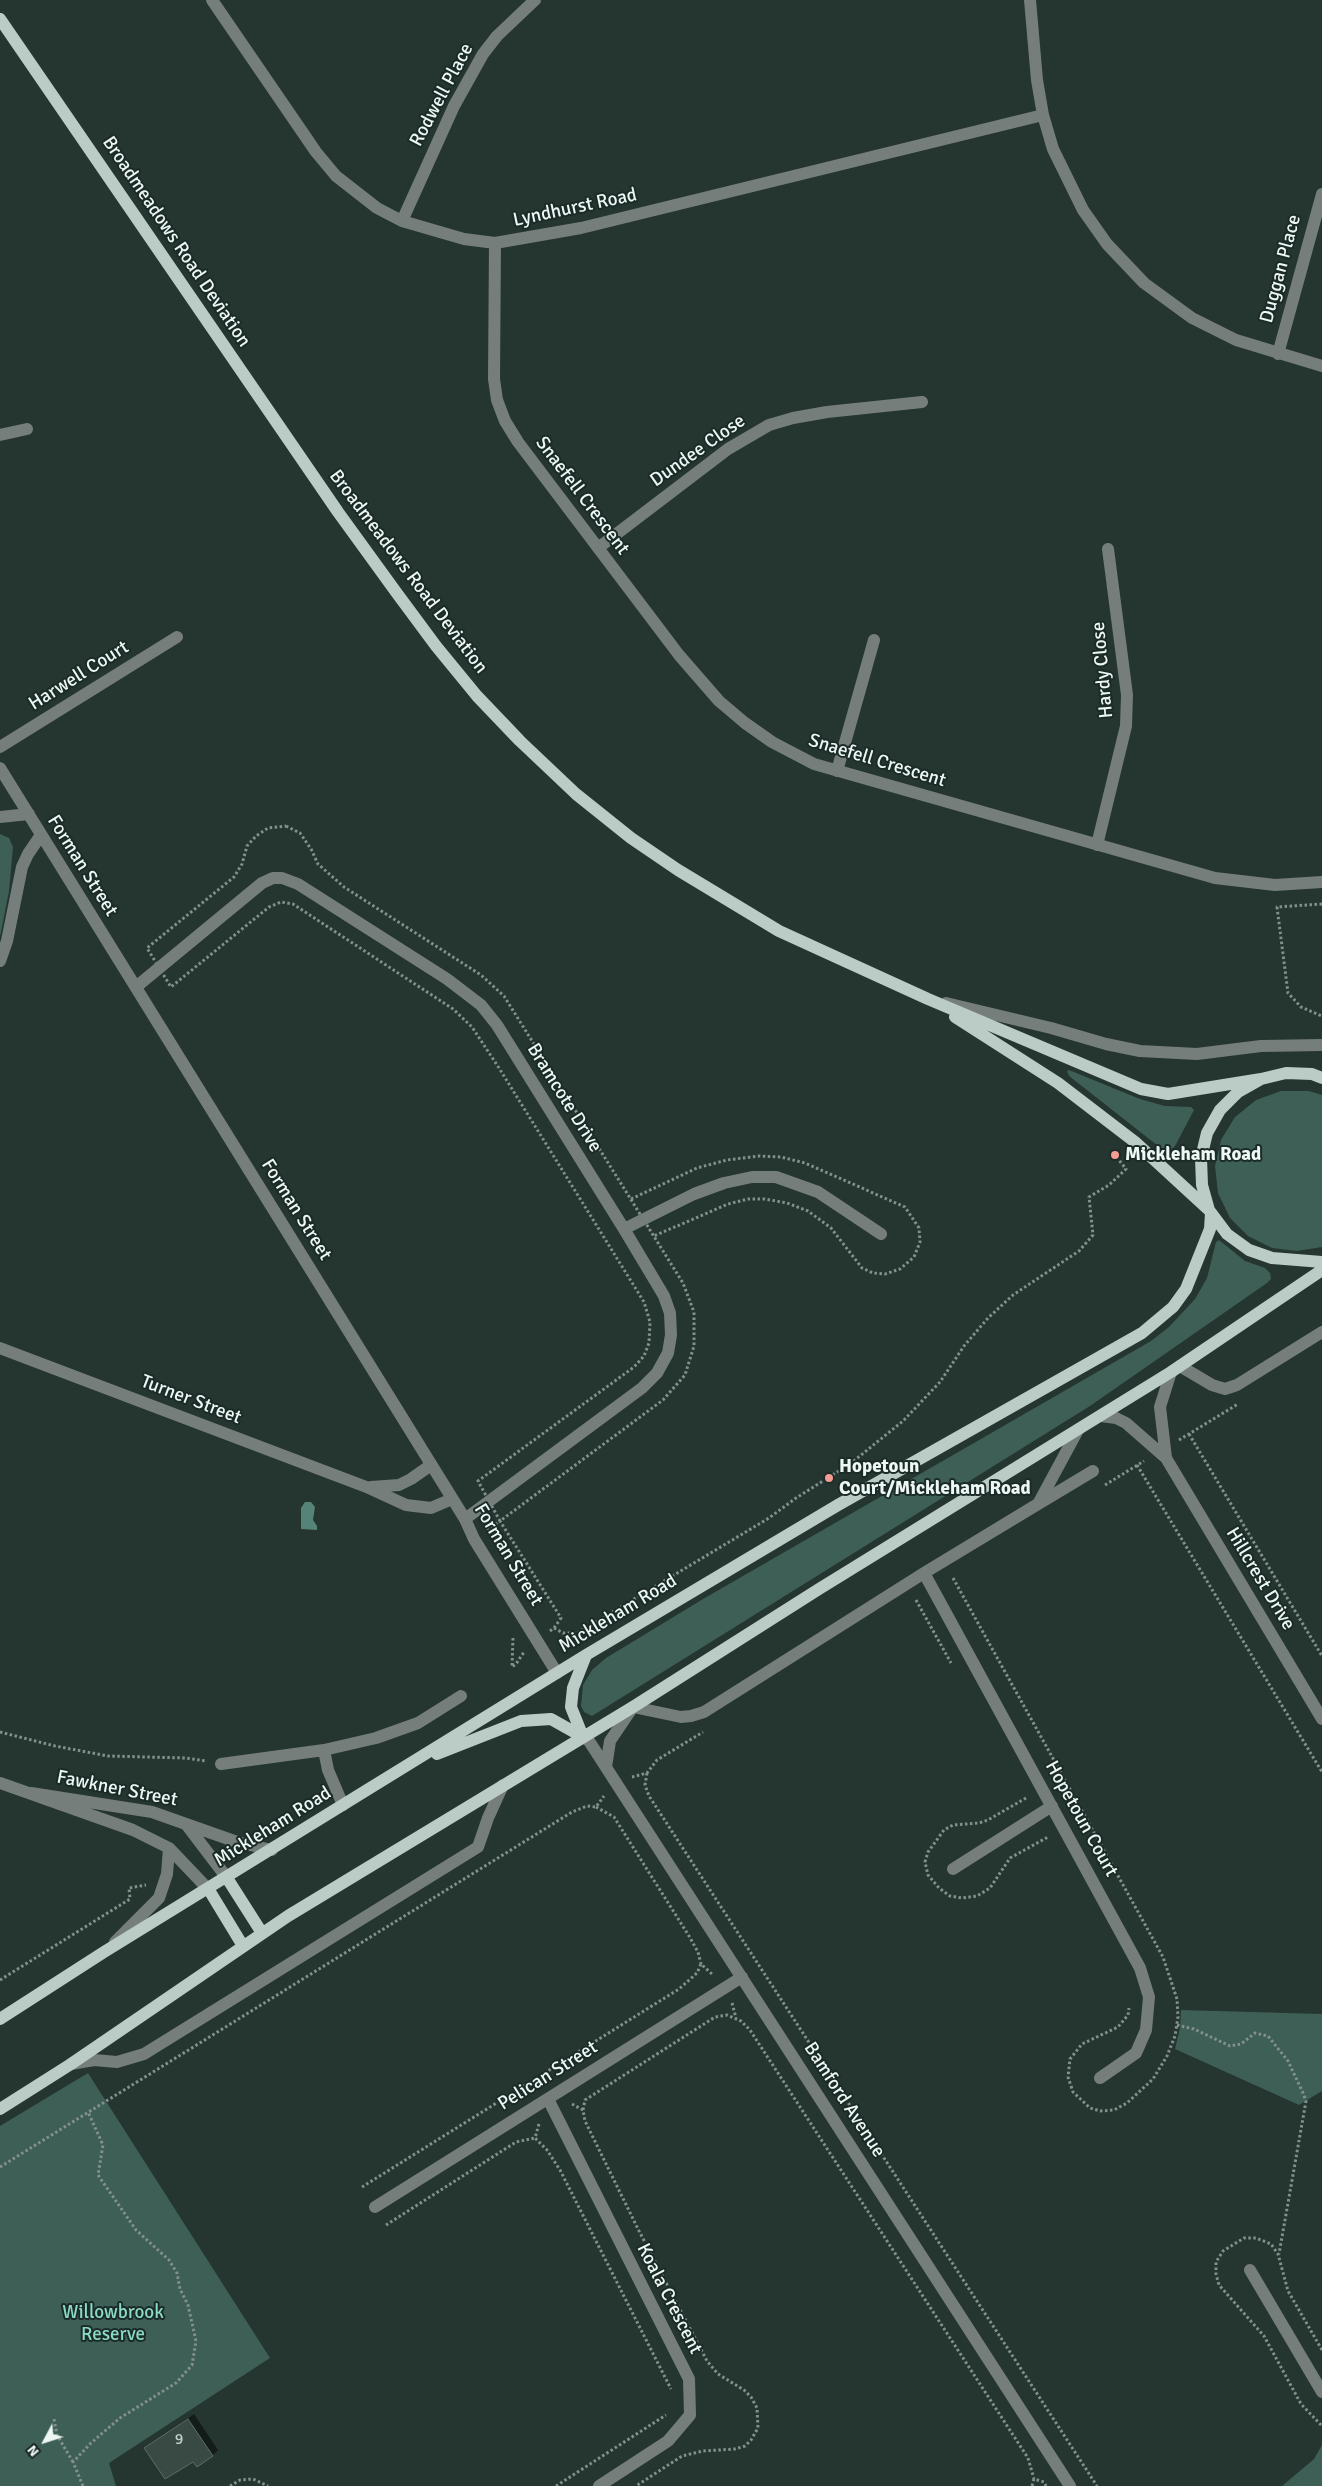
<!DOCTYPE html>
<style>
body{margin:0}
#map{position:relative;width:1322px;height:2486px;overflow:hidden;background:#253530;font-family:Signika,sans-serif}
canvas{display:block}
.north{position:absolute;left:20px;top:2416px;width:50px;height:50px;-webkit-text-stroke:4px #1b2b27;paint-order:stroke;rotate:230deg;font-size:14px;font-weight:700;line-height:20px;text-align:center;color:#edf7f4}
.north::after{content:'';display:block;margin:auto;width:18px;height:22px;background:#edf7f4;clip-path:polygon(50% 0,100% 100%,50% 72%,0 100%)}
</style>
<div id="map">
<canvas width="1322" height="2486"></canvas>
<div class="north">N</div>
</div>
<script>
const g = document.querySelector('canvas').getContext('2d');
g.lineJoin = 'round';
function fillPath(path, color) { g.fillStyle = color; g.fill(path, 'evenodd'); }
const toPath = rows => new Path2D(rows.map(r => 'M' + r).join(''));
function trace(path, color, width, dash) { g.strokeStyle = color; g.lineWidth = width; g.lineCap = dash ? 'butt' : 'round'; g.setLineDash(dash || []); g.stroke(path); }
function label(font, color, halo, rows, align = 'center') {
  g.font = font + ' Signika,sans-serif'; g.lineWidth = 4; g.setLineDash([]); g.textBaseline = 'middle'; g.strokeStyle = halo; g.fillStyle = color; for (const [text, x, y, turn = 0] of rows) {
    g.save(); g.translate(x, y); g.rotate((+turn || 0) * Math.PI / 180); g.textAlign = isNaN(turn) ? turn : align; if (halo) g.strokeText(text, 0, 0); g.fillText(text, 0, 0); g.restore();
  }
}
const green = toPath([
 [0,834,9,838,13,847,9,891,0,937],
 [1069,1070,1140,1099,1165,1106,1191,1107,1194,1110,1175,1146,1171,1150,1162,1149,1069,1076,1067,1071],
 [1281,1091,1309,1091,1322,1095,1322,1247,1297,1251,1272,1248,1248,1236,1230,1218,1218,1193,1215,1166,1221,1140,1235,1117,1256,1100],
 [1219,1240,1245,1261,1265,1268,1270,1273,1271,1279,1267,1283,1090,1406,592,1716,584,1712,581,1706,583,1685,592,1670,606,1658,703,1599,1151,1341,1169,1327,1195,1299,1207,1278,1216,1242],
 [1181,2010,1322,2014,1322,2091,1299,2105,1175,2049,1180,2028],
 [88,2073,270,2358,109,2463,116,2486,0,2486,0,2126],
 [1322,2445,1322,2486,1282,2486,1314,2459]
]);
const water = toPath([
 [305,1502,311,1502,315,1507,313,1520,317,1526,317,1530,301,1529,301,1508]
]);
const shadow = toPath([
 [194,2414,218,2450,213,2455,197,2465,193,2460,145,2448]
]);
const building = toPath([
 [188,2419,213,2456,197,2467,193,2462,165,2479,144,2448,188,2419]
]);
const path = toPath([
 [286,826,300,833,311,849,318,864,344,887,481,975,504,996,683,1283,694,1312,694,1346,685,1375,663,1400,500,1521,478,1481,634,1367,644,1356,649,1343,650,1322,644,1302,499,1068,472,1027,453,1009,293,904,281,902,269,907,171,987,147,948,234,877,242,864,247,846,256,836,268,828,286,826],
 [1322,904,1277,907,1288,993,1301,1007,1322,1016],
 [631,1199,697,1168,727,1160,759,1156,781,1157,805,1163,905,1207,919,1228,920,1242,914,1257,900,1269,885,1274,873,1273,862,1268,831,1228,808,1211,787,1203,765,1199,748,1199,728,1204,654,1236],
 [1189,1434,1322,1656],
 [1179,1440,1238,1404],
 [1137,1465,1322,1772],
 [1105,1485,1144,1461],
 [487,1530,500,1521,561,1618,554,1628],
 [953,1578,1163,1957,1177,1999,1178,2017,1175,2036,1167,2056,1153,2079,1127,2103,1114,2110,1100,2111,1090,2108,1073,2092,1068,2077,1070,2059,1082,2044,1118,2027,1128,2015,1129,2008],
 [916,1600,951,1663],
 [550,1631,554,1628,563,1633,577,1633,599,1620,769,1518,796,1498,850,1464,903,1421,940,1382,964,1346,988,1318,1013,1295,1079,1251,1093,1235,1089,1197,1109,1185,1126,1169,1115,1155],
 [513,1638,512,1667,516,1664,524,1652],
 [0,1732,55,1746,108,1756,186,1758,206,1761],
 [647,1773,645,1785,649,1796,1097,2486],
 [632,1777,647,1773,657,1760,703,1732],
 [1026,1798,988,1820,979,1823,953,1825,944,1830,928,1852,925,1862,928,1875,939,1888,950,1896,962,1898,977,1896,990,1888,1010,1858,1048,1837],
 [596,1807,614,1817,689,1936,698,1952,701,1964],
 [0,1980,130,1899,129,1888,146,1885],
 [732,2003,736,2018],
 [1177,2025,1194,2029,1230,2046,1241,2044,1255,2033,1268,2036,1288,2061,1303,2093,1306,2101,1279,2254],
 [572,2104,583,2110,585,2121,638,2229,707,2361,718,2374,744,2390,751,2397,757,2408,758,2428,751,2440,745,2446,735,2449,703,2451,682,2456,636,2486],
 [583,2110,585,2100,715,2017,727,2015,741,2021,750,2030,1028,2458,1034,2479],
 [539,2124,535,2138,547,2150,560,2170,671,2389],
 [0,2167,572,1812,587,1806,596,1807,604,1796],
 [362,2187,679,1989,697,1973,701,1964,713,1975],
 [386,2225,516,2142,535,2138],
 [1322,2350,1288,2291,1278,2254,1271,2244,1256,2238,1244,2238,1223,2251,1216,2262,1216,2274,1219,2285,1264,2336,1301,2404,1322,2426],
 [54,2419,57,2435,73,2462],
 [83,2486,73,2462,91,2443,120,2418,176,2383,192,2365,196,2341,188,2305,180,2289,177,2273,169,2260,136,2230,98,2175,103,2145,88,2112],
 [230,2486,240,2480,253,2479,268,2486],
 [556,2486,666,2415],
 [1032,2486,1034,2479,1044,2482,1046,2486]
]);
const minor = toPath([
 [212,0,316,152,336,176,377,208,402,221,464,239,495,243,581,228,1043,115],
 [1030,0,1037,80,1043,115,1053,149,1083,210,1107,244,1144,283,1192,318,1236,340,1322,366],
 [402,221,454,106,483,54,497,36,535,0],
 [495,243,494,379,497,400,505,421,518,442,679,655,719,701,745,723,772,742,814,764,1215,878,1275,885,1322,882],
 [1278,354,1322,194],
 [0,435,27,429],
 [598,548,728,449,769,425,793,418,827,412,922,402],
 [0,747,177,637],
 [0,768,465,1519,474,1539,557,1673],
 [837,771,874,640],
 [0,817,29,814],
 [1097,845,1126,726,1127,695,1108,549],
 [0,961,7,941,22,867,28,854,41,835],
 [136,987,262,883,273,878,282,878,298,884,447,979,481,1005,497,1025,624,1229,664,1296,670,1313,671,1335,668,1353,657,1373,642,1388,465,1519],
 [946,1003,1051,1028,1106,1044,1140,1051,1197,1054,1261,1046,1322,1045],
 [624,1229,694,1194,724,1183,752,1177,776,1177,818,1192,881,1234],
 [0,1348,369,1488,406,1505,431,1508,452,1499],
 [1180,1366,1212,1385,1225,1389,1237,1385,1322,1332],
 [1101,1416,1116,1418,1126,1423,1166,1458,1322,1719],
 [1166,1458,1160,1407,1171,1372],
 [371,1487,399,1485,411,1479,431,1465],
 [1038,1504,1093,1471],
 [924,1573,1140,1968,1149,1997,1146,2030,1136,2053,1100,2078],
 [583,1737,589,1741,1070,2486],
 [324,1750,328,1770,343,1805],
 [221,1764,324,1750,376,1738,418,1723,461,1696],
 [606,1767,610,1741,633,1707,681,1717,691,1716,704,1712,924,1573,1038,1504,1078,1430],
 [0,1783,133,1830,169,1848,209,1890],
 [31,1793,152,1812,237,1842,272,1850],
 [186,1824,227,1878],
 [953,1869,1052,1806],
 [115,1942,159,1898,167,1874,169,1848],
 [71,2064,94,2060,117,2062,144,2054,478,1847,488,1818,503,1785],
 [548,2099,689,2379,690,2415,668,2441,599,2486],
 [375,2207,742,1977],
 [1250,2270,1322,2392]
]);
const major = toPath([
 [0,19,338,512,396,592,436,646,477,696,520,741,576,794,631,838,678,870,779,931,928,999,1141,1089,1168,1094,1261,1079],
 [955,1017,1058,1083,1135,1142,1209,1210],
 [1322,1078,1312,1074,1286,1073,1261,1079,1238,1092,1220,1110,1207,1133,1201,1158,1202,1185,1209,1210,1227,1234,1249,1250,1272,1258,1322,1262],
 [583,1737,571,1707,573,1688,586,1655],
 [437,1754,521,1721,551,1719,583,1737],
 [227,1878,262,1933],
 [209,1890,243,1946],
 [0,2019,104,1952,586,1655,838,1505,1142,1333,1173,1307,1186,1289,1210,1229,1211,1213],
 [0,2109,71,2064,288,1916,633,1707,819,1589,1171,1372,1322,1270]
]);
const markers = [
 [1115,1155,5,"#f59c93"],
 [829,1478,5,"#f59c93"]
];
const numberNames = [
 ["9",179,2440]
];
const streetNames = [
 ["Rodwell Place",442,95,-62],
 ["Lyndhurst Road",575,208,-12],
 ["Broadmeadows Road Deviation",176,242,56],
 ["Duggan Place",1281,269,-75],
 ["Dundee Close",698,451,-35],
 ["Snaefell Crescent",582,496,53],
 ["Broadmeadows Road Deviation",408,572,53],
 ["Hardy Close",1103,670,-95],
 ["Harwell Court",79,676,-32],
 ["Snaefell Crescent",877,761,17],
 ["Forman Street",82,866,58],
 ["Bramcote Drive",564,1098,58],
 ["Forman Street",296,1210,58],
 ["Turner Street",191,1400,21],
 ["Forman Street",508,1555,59],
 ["Hillcrest Drive",1260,1579,59],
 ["Mickleham Road",618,1614,-31],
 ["Fawkner Street",117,1789,11],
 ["Hopetoun Court",1081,1819,61],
 ["Mickleham Road",273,1827,-32],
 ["Pelican Street",548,2076,-32],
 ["Bamford Avenue",844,2100,57],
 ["Koala Crescent",669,2299,63]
];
const poiNames = [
 ["Mickleham Road",1125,1155],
 ["Hopetoun",839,1467],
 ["Court/Mickleham Road",839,1489]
];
const parkNames = [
 ["Willowbrook",113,2313],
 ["Reserve",113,2335]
];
fillPath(green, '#3d5f56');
fillPath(water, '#568378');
fillPath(shadow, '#0007');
fillPath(building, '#394a45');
trace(building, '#5c6d68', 1);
trace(path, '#83908c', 3, [2.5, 2.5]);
trace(minor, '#767e7c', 12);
trace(major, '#bbccc7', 12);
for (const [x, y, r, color] of markers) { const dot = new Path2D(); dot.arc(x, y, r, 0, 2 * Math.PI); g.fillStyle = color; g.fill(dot); trace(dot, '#1b2b27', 2); }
label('16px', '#c0ccc8', null, numberNames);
label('19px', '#edf7f4', '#1b2b27', streetNames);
label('bold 19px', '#edf7f4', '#1b2b27', poiNames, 'left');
label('19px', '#8bdac6', '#1b2b27', parkNames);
</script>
